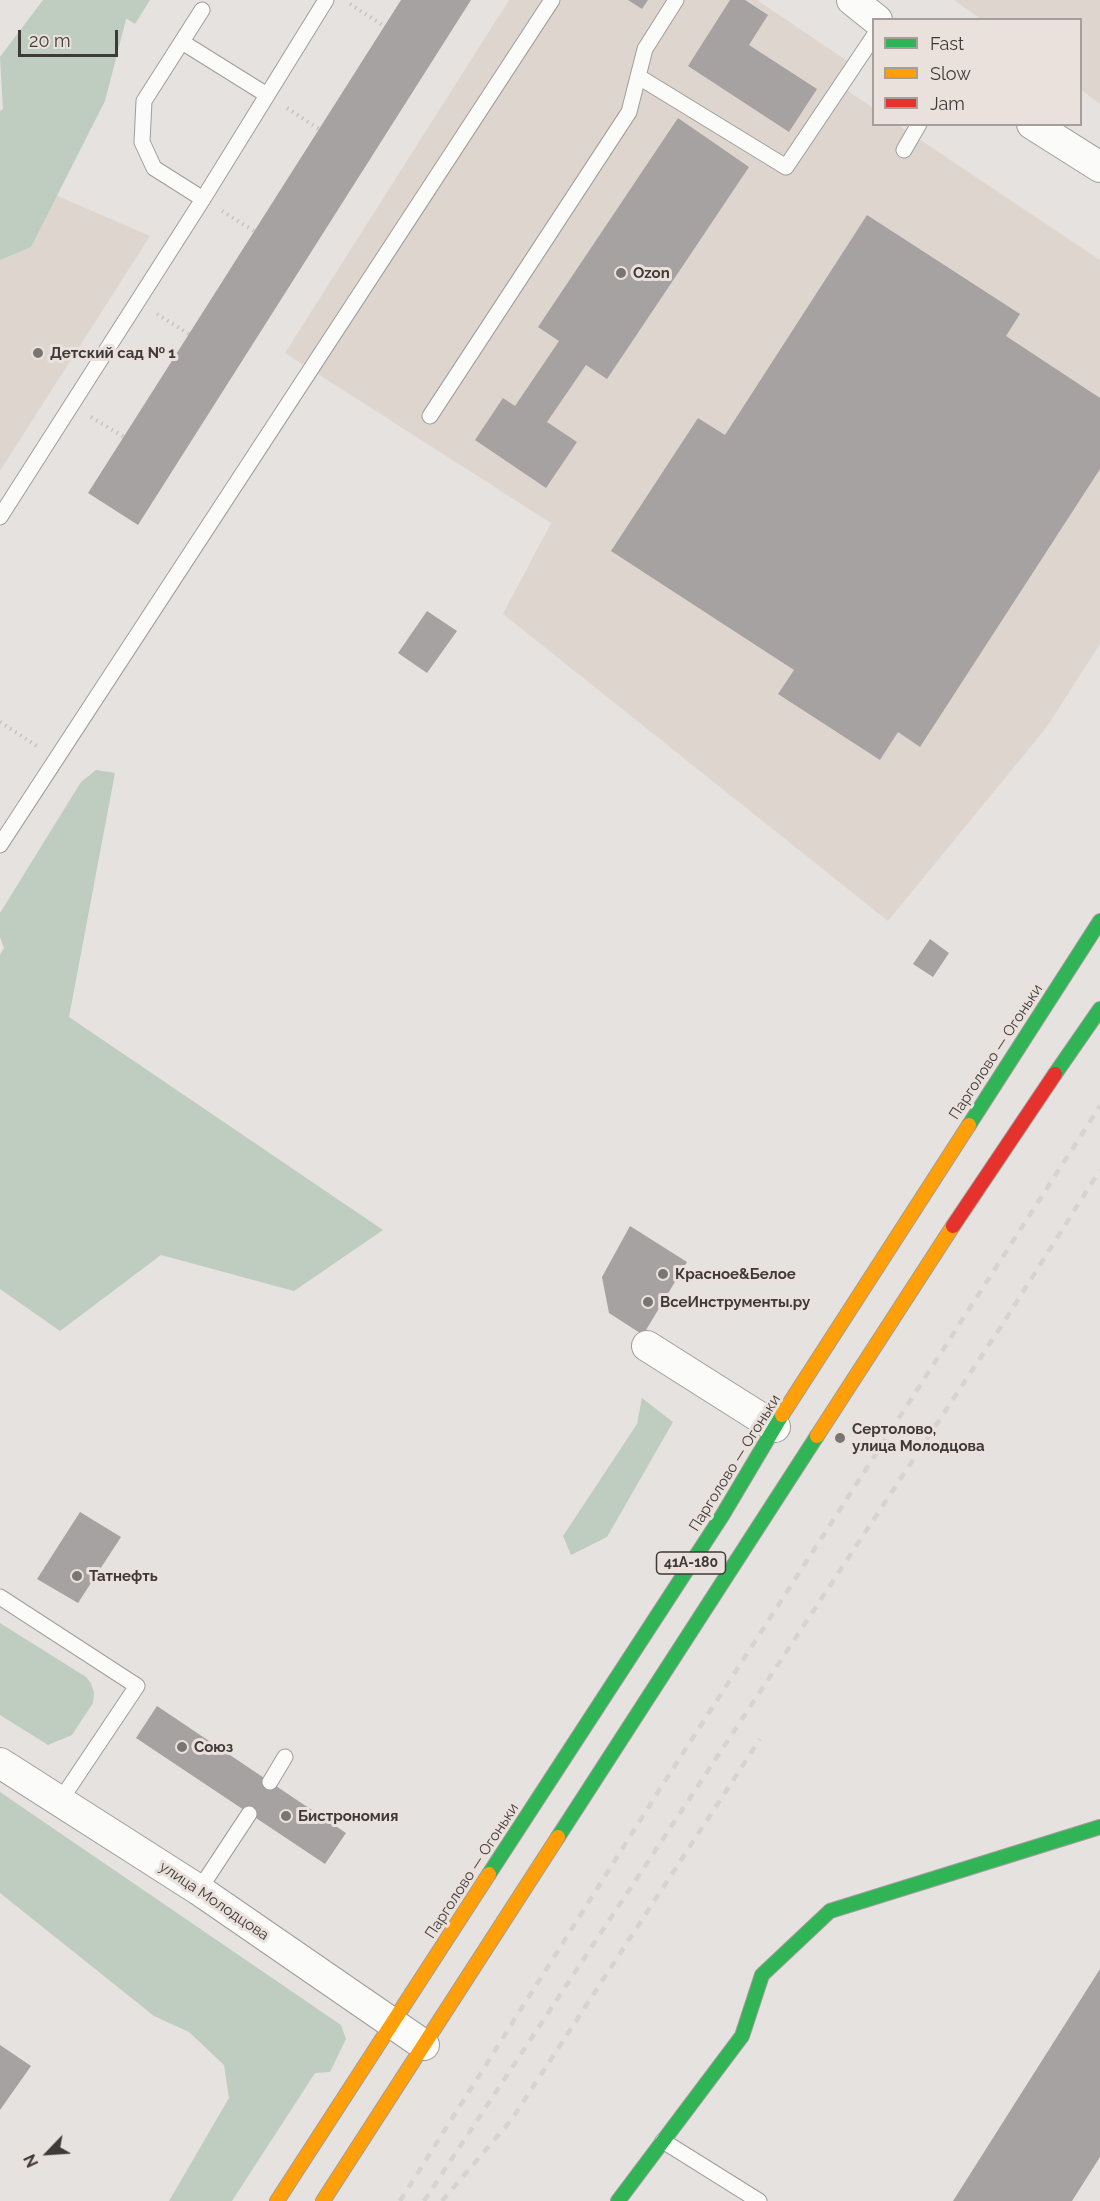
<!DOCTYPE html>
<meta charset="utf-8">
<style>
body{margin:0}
#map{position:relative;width:1100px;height:2201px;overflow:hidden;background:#e6e2e0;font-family:Raleway,sans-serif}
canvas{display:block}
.legend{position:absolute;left:872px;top:18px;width:210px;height:108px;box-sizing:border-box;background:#eae1dc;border:2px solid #a59e9a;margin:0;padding:8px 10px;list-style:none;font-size:18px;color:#3e3a38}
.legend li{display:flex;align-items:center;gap:12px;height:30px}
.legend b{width:30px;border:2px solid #a59e9a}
.north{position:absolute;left:18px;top:2123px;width:60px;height:60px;-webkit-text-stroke:4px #eae1dc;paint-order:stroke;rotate:245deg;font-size:16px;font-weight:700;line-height:24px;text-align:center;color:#3e3a38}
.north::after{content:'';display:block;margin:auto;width:21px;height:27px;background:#3e3a38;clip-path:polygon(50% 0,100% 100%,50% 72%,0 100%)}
.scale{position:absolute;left:18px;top:30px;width:100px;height:27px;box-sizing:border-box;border:3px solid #3e3a38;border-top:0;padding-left:8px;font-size:18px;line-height:21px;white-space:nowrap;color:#3e3a38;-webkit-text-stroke:4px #eae1dc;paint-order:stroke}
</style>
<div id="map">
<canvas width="1100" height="2201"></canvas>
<ul class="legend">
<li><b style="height:8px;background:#30b455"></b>Fast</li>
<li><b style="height:8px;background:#ff9f0a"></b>Slow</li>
<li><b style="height:8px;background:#e5322d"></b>Jam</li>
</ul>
<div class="north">N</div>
<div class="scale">20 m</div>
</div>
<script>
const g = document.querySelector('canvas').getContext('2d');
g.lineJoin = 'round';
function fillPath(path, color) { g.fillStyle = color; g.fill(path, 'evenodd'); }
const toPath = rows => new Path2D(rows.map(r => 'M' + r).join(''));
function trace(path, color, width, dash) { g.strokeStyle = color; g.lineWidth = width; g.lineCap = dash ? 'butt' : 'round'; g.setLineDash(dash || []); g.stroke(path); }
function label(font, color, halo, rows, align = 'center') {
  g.font = font + ' Raleway,sans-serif'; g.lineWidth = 6; g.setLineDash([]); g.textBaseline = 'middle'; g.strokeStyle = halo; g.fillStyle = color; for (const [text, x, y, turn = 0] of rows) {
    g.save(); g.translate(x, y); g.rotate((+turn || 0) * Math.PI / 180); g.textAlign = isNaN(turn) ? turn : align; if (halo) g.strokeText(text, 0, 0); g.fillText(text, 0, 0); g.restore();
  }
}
const built = toPath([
 [509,0,757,0,852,64,845,89,873,108,874,124,898,125,1100,260,1100,644,1046,728,888,921,503,614,551,523,285,353],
 [954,0,1100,0,1100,104,1081,90,1080,20,981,19],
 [0,171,150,236,0,471]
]);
const green = toPath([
 [97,0,150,0,135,24],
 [0,1623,86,1677,91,1683,94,1693,93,1703,72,1735,48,1745,0,1715]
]);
const forest = toPath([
 [43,0,131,0,105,101,31,247,0,260,0,111,3,109,0,57],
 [96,770,115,773,69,1017,383,1230,294,1291,161,1255,60,1331,0,1289,0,955,4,948,0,937,0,913,81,782],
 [642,1398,673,1422,607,1537,571,1555,563,1536,637,1424],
 [0,1792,341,2025,346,2039,330,2072,315,2073,232,2201,169,2201,229,2098,224,2065,189,2032,154,2016,0,1893]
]);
const building = toPath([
 [401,0,471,0,138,525,88,493],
 [628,0,648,0,642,9],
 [730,0,745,0,768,15,749,45,817,89,789,132,688,66],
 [678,118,749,167,607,379,586,365,547,422,577,442,546,488,475,440,503,398,515,406,559,341,538,327],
 [867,215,1020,314,1006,336,1100,398,1100,469,920,747,898,732,880,760,778,694,794,670,611,551,698,418,725,435],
 [427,611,457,631,427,673,398,653],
 [930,939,949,953,933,977,913,964],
 [630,1226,687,1262,643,1335,609,1313,602,1277],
 [80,1512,121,1537,78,1603,37,1579],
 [157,1706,346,1833,325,1864,136,1738],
 [1100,1969,1100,2157,1072,2201,953,2201],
 [0,2045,31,2066,0,2110]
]);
const path = toPath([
 [350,4,384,26],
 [287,108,319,129],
 [222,211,254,231],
 [157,314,189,334],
 [91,417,124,437],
 [0,722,37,746]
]);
const lane = toPath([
 [202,10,144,101,142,142,154,168,203,199],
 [182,42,267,95],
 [639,77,786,167,874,36],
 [904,150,919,124],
 [430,416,629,112,645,49,676,0],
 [0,517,203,199,326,0],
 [0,845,552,0],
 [0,1597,137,1686,60,1801],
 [270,1782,285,1757],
 [199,1890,249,1814],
 [663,2141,759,2201]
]);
const street = toPath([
 [852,0,877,20],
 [1032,124,1100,167],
 [647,1346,775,1427],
 [0,1763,199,1890,424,2045]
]);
const fast = toPath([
 [1055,1074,1100,1009],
 [969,1125,1100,921],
 [558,1837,817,1436],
 [489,1874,722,1516,782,1415],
 [618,2201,742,2036,762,1975,830,1911,1100,1827]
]);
const slow = toPath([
 [782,1415,969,1125],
 [817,1436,953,1226],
 [277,2201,489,1874],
 [323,2201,558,1837]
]);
const jam = toPath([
 [953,1226,1055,1074]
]);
const rail = toPath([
 [400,2201,665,1781,1100,1106],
 [424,2201,1002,1325,1100,1170],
 [442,2201,512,2119,760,1739]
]);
const markers = [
 [621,273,6,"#797573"],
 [38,353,6,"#797573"],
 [663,1274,6,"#797573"],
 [648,1302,6,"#797573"],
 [840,1438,6,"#797573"],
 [77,1576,6,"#797573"],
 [182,1747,6,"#797573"],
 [286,1816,6,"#797573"]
];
const shields = [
 [691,1563,69]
];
const shieldNames = [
 ["41А-180",691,1563]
];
const poiNames = [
 ["Ozon",633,273],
 ["Детский сад № 1",50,353],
 ["Красное&Белое",675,1274],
 ["ВсеИнструменты.ру",660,1302],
 ["Сертолово,",852,1429],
 ["улица Молодцова",852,1446],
 ["Татнефть",89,1576],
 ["Союз",194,1747],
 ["Бистрономия",298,1816]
];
const streetNames = [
 ["Парголово — Огоньки",996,1052,-57],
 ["Парголово — Огоньки",735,1463,-58],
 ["Парголово — Огоньки",472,1871,-57],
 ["улица Молодцова",214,1901,34]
];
fillPath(built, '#ded5ce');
fillPath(green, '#bfcdc0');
fillPath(forest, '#becdbf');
fillPath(building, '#a6a2a1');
trace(lane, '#a09d9c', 17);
trace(street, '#a09d9c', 32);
trace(fast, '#a09d9c', 16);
trace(slow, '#a09d9c', 16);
trace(jam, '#a09d9c', 16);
trace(path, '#c5c4c2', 4, [1.5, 4.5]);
trace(lane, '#fbfbfa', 15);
trace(street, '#fbfbfa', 30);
trace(fast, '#30b455', 14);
trace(slow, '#ff9f0a', 14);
trace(jam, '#e5322d', 14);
trace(rail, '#d5d4d2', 4.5, [8, 8]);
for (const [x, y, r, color] of markers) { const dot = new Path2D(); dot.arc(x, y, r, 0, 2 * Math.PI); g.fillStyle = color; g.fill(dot); trace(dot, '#eae1dc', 2); }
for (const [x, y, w] of shields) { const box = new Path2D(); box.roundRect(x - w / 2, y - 11, w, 22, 4.5); g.fillStyle = '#eae1dc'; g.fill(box); trace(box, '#3e3a38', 1.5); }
label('bold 14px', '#3e3a38', null, shieldNames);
label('bold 15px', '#3e3a38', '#eae1dc', poiNames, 'left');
label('15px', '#3e3a38', '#eae1dc', streetNames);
</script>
